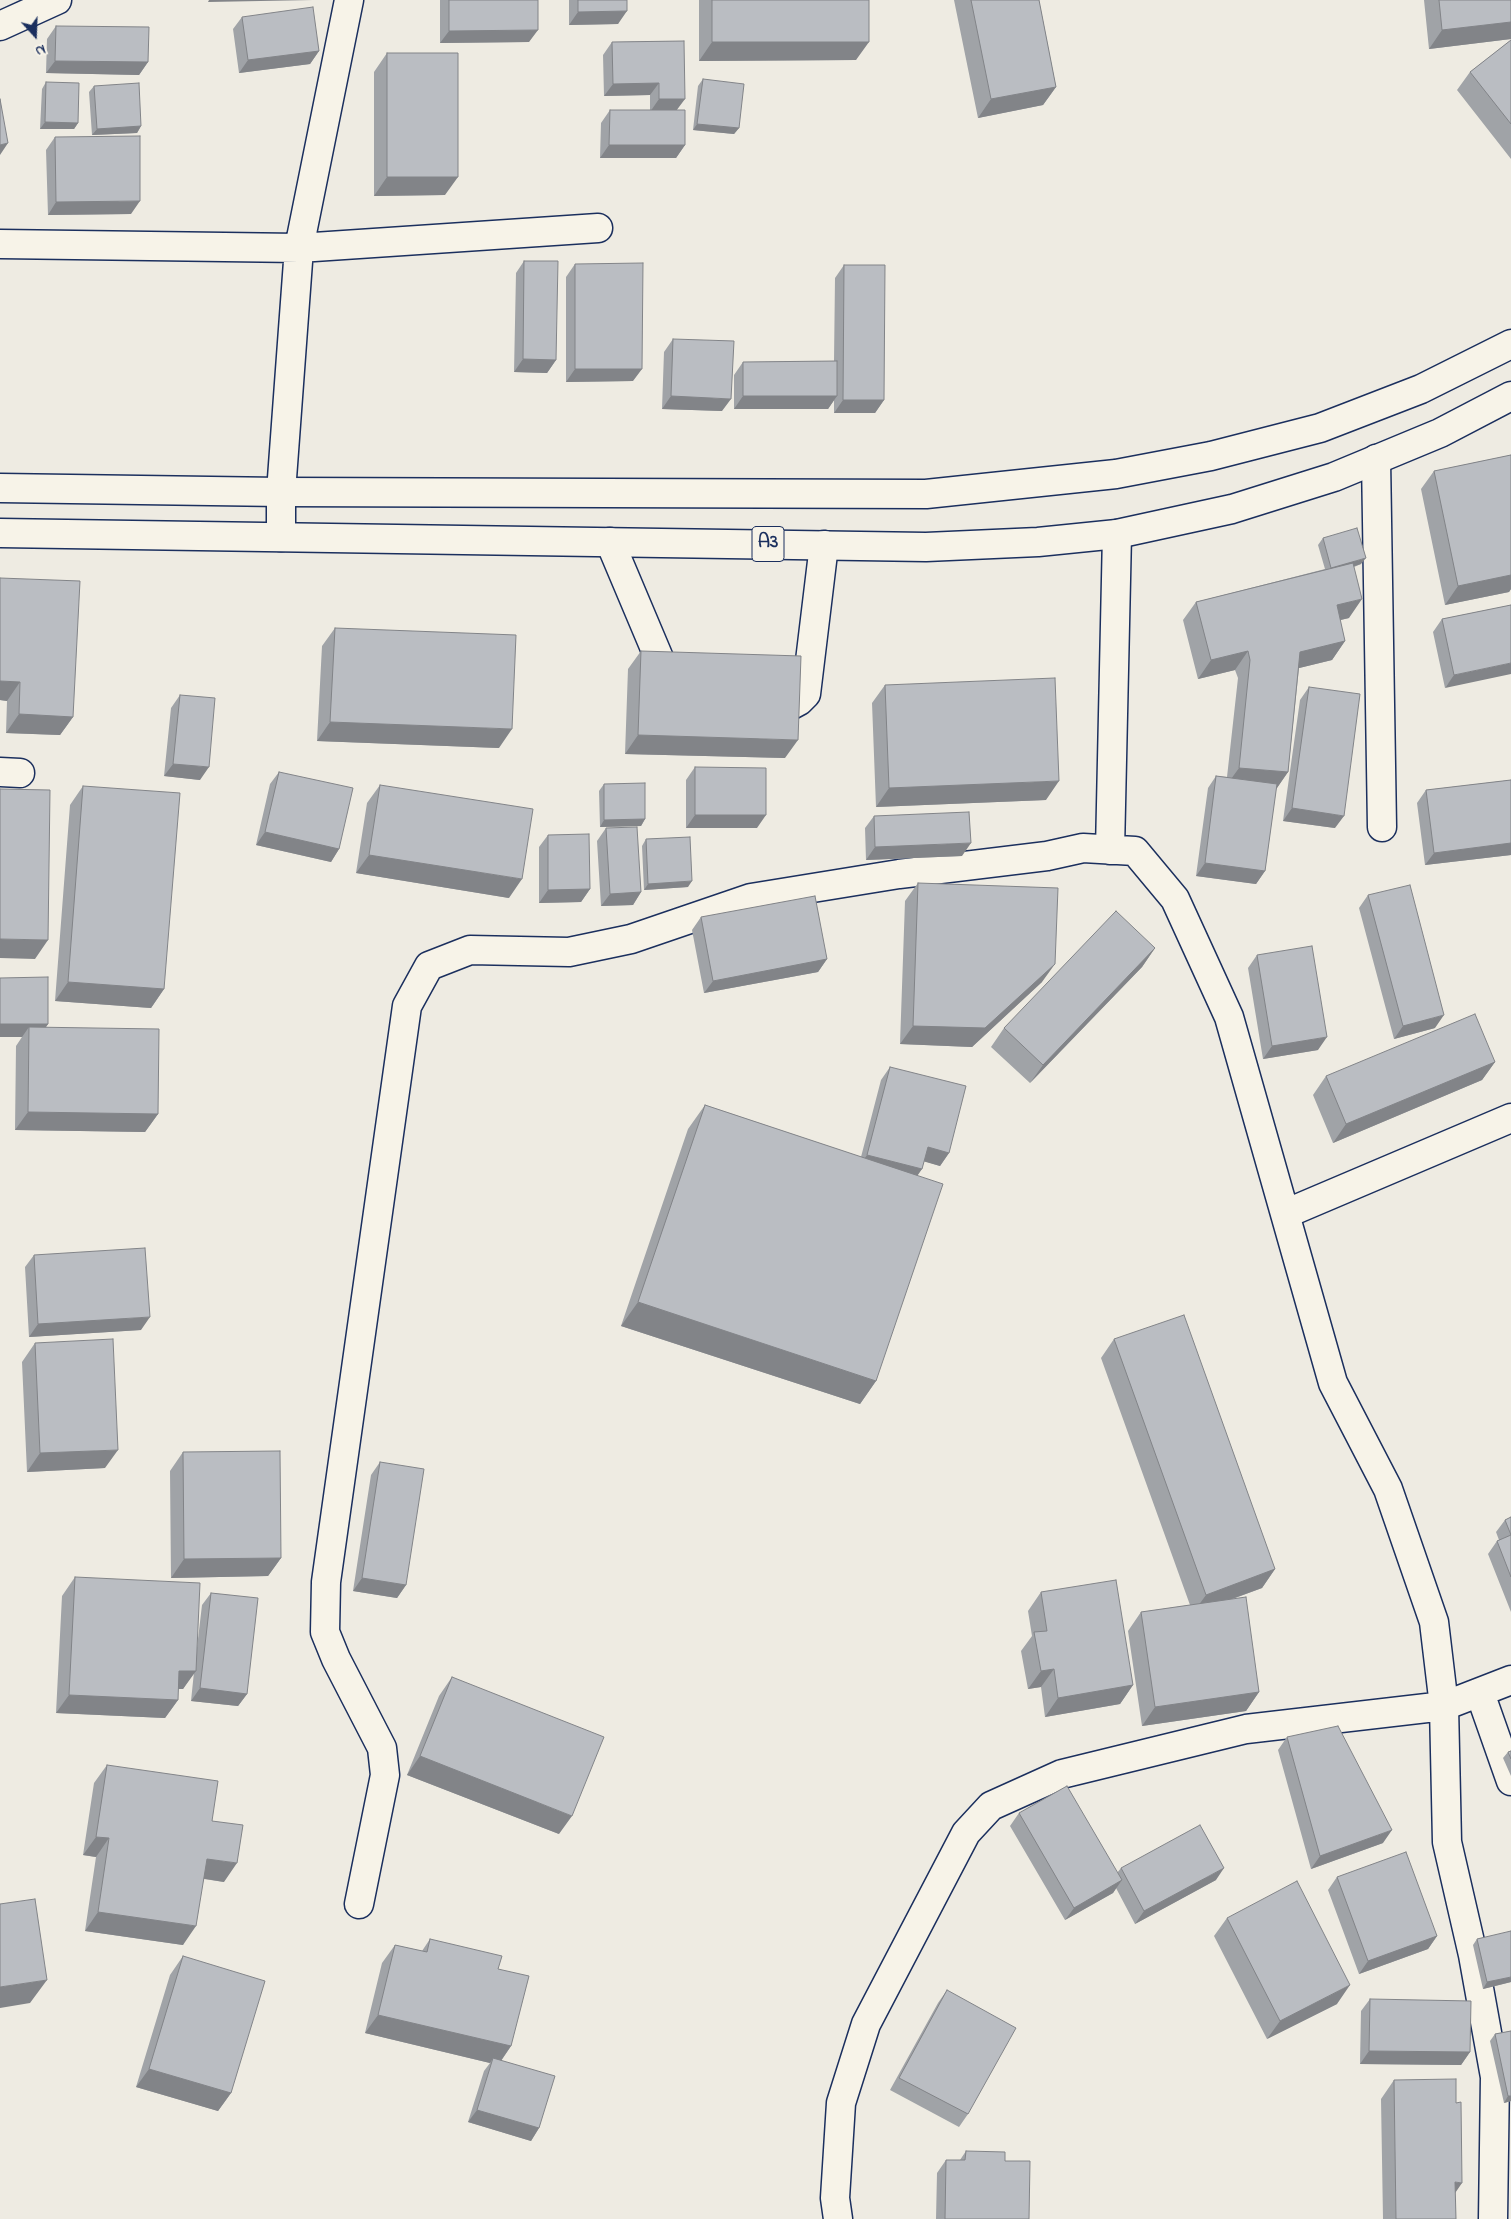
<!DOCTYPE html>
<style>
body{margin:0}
#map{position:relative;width:1511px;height:2219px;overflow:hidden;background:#eeebe2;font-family:"Indie Flower",sans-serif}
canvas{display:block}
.north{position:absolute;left:10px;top:10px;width:50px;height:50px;-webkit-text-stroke:4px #f7f3e8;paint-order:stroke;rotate:160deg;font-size:14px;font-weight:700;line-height:20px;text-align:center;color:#1b2f5e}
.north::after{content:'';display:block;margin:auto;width:18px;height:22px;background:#1b2f5e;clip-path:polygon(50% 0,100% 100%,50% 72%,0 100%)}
</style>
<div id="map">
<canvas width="1511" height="2219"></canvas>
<div class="north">N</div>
</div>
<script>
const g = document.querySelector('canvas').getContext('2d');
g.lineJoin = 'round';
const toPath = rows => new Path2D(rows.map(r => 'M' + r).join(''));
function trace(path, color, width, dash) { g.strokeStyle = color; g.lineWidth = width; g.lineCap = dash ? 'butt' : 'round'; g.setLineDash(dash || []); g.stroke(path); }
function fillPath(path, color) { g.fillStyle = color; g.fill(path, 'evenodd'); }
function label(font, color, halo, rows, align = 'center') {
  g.font = font + ' "Indie Flower",sans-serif'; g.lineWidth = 4; g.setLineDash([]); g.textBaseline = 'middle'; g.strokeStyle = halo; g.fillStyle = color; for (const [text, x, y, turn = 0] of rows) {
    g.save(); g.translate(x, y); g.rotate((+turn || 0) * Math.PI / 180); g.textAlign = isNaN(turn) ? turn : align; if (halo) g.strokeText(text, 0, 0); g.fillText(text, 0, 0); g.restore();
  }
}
const minor = toPath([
 [0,26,57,0],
 [0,244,299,248,598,228],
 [1376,459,1382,827],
 [281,537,281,492,299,248,349,0],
 [610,542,664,670],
 [786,708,799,701,806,694,824,545],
 [0,772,20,773],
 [1110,850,1117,534],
 [1285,1214,1511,1118],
 [1480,1693,1511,1781],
 [359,1904,385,1775,382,1748,336,1659,325,1632,326,1582,407,1006,429,966,470,950,569,952,631,939,751,898,899,874,1047,856,1083,848,1135,851,1175,899,1229,1017,1333,1383,1388,1489,1434,1622,1444,1706,1447,1842,1473,1955,1495,2077,1493,2219],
 [838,2219,835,2198,841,2103,866,2024,966,1833,991,1806,1062,1774,1246,1729,1444,1706,1511,1680]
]);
const major = toPath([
 [0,488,281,492,926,494,1116,474,1211,456,1320,428,1421,389,1511,344],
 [0,533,926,547,1038,542,1117,534,1232,509,1334,477,1440,433,1511,396]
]);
const wall = toPath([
 [440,0,538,0,529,42,440,43],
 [569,0,627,0,618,24,569,25],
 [699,0,869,0,856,60,699,61],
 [954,0,1039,0,1056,87,1043,105,978,118],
 [1424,0,1511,0,1511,39,1429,49],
 [242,17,319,51,310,64,239,73,233,29],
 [56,26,148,62,139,75,46,73,47,39],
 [1511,40,1511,159,1457,90,1470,72],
 [684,41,677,110,685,145,676,158,600,158,601,123,610,110,650,110,650,95,604,96,603,55,612,42],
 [387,53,445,195,374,196,374,72],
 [703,79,739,128,734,134,693,130,698,86],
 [46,82,78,123,74,129,40,129,42,89],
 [94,86,141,126,137,133,92,135,89,92],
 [55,137,131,214,48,215,46,150],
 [524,261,556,360,547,373,514,372,516,273],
 [575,264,633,381,566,382,566,277],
 [844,265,884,400,875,413,834,413,834,400,828,409,734,409,734,375,743,362,834,361,835,278],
 [673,339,722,411,662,409,664,352],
 [1511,455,1511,589,1509,592,1445,605,1421,489,1434,471],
 [1323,538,1361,564,1354,567,1349,618,1340,620,1345,641,1332,660,1299,668,1288,772,1276,789,1265,871,1256,884,1196,876,1208,788,1216,776,1227,777,1238,678,1235,670,1198,679,1183,620,1196,602,1325,569,1318,545],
 [0,578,73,717,60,735,6,733,7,701,0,700],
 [1511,605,1445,688,1433,632,1442,619],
 [335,628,499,748,317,741,322,646],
 [641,651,785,758,625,754,628,669],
 [885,685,1046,800,876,807,872,703],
 [1309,687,1335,828,1283,821,1300,700],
 [180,695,200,780,164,776,171,708],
 [695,767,757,828,686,828,686,780],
 [279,772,339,849,331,862,256,845,270,784],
 [1511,780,1511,855,1425,865,1417,803,1426,790],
 [604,784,645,819,641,826,600,827,599,791],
 [380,785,509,898,356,873,367,803],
 [83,786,164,989,151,1008,55,1001,70,805],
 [874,816,962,856,866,860,865,828],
 [606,828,641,892,633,905,601,906,597,841],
 [548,835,590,889,581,902,539,903,539,847],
 [646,839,688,887,644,890,642,846],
 [918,883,1042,982,972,1047,900,1044,905,901],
 [1368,895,1435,1028,1394,1039,1359,908],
 [701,917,827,959,818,972,704,993,692,930],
 [1155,948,1142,967,1030,1083,991,1047,1004,1028],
 [1257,955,1318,1050,1263,1059,1248,968],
 [0,978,48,1024,46,1027,158,1114,145,1132,15,1130,16,1046,22,1037,0,1037],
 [1495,1062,1482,1080,1333,1143,1313,1095,1326,1076],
 [890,1067,949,1153,940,1166,924,1161,922,1169,917,1175,876,1381,860,1404,621,1326,688,1129,705,1105,861,1157,881,1080],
 [34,1255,141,1330,29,1337,25,1267],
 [1114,1339,1275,1569,1262,1588,1230,1600,1259,1692,1246,1711,1142,1726,1128,1631,1141,1612,1190,1605,1101,1358],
 [35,1343,105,1468,27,1472,22,1362],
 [183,1452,281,1558,268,1576,171,1578,170,1471],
 [380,1462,406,1585,397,1598,353,1591,371,1475],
 [1511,1517,1511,1612,1488,1554,1497,1541,1499,1540,1496,1532,1505,1520],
 [75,1577,196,1656,202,1605,211,1593,247,1694,238,1706,191,1701,194,1672,183,1689,178,1689,178,1700,165,1718,56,1713,62,1596],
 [1041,1592,1133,1685,1120,1704,1045,1717,1041,1687,1028,1689,1021,1651,1032,1636,1028,1611],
 [452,1677,559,1834,407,1775,439,1696],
 [1287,1737,1383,1843,1311,1869,1278,1750],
 [1511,1751,1511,1776,1503,1758,1508,1752],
 [107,1765,212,1821,224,1882,204,1879,183,1945,85,1931,96,1857,83,1855,94,1783],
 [1019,1813,1117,1873,1121,1868,1216,1880,1135,1924,1116,1888,1113,1893,1065,1920,1010,1826],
 [1337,1877,1437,1936,1428,1949,1359,1974,1328,1890],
 [1227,1918,1337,2004,1267,2039,1214,1936],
 [430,1939,498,1969,511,2046,501,2061,539,2128,531,2141,468,2122,484,2071,490,2063,365,2033,382,1963,395,1945,422,1951],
 [1477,1939,1511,1982,1483,1989,1473,1945],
 [183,1956,231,2093,218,2111,136,2087,170,1975],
 [947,1990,968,2114,959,2127,890,2090,938,2003],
 [1370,1999,1470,2052,1461,2065,1360,2064,1361,2011],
 [1511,2031,1511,2101,1504,2103,1490,2041,1495,2034],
 [1394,2080,1455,2193,1456,2219,1383,2219,1381,2099],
 [966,2151,1029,2219,936,2219,937,2173,946,2160,960,2160]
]);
const shadedWall = toPath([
 [209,0,313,0,208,2],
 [627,11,618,24,569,25,578,12],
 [1511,22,1511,39,1429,49,1442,30],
 [538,30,529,42,440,43,449,31],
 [712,42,869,42,856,60,699,61],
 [319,51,310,64,239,73,248,60],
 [55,61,148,62,139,75,46,73],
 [659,83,650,95,604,96,613,84],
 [1056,87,1043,105,978,118,991,99],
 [659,99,685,99,676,111,650,112],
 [45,122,78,123,74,129,40,129],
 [697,124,739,128,734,134,693,130],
 [141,126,137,133,92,135,97,129],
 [8,143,0,155,0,145],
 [609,145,685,145,676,158,600,158],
 [387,177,458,177,445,195,374,196],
 [140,201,131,214,48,215,56,202],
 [523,359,556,360,547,373,514,372],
 [575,369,642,369,633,381,566,382],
 [671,396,731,399,722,411,662,409],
 [743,396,837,396,828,409,734,409],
 [843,400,884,400,875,413,834,413],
 [1366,558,1361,564,1327,575,1331,568],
 [1511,575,1511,589,1509,592,1445,605,1458,586],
 [1362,599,1349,618,1324,624,1337,605],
 [1345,641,1332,660,1287,671,1300,652],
 [1248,651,1235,670,1198,679,1211,660],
 [1511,663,1511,674,1445,688,1454,675],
 [0,681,20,682,7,701,0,700],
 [19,714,73,717,60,735,6,733],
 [330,722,512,729,499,748,317,741],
 [638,735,798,740,785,758,625,754],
 [173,764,209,767,200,780,164,776],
 [1239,768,1288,772,1275,791,1226,786],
 [1059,781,1046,800,876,807,889,788],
 [1292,808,1344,816,1335,828,1283,821],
 [695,815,766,815,757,828,686,828],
 [645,819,641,826,600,827,604,820],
 [265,832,339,849,331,862,256,845],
 [971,843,962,856,866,860,875,847],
 [1511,843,1511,855,1425,865,1434,853],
 [369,855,522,879,509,898,356,873],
 [1205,863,1265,871,1256,884,1196,876],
 [692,881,688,887,644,890,648,884],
 [590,889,581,902,539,903,548,890],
 [641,892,633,905,601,906,610,894],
 [0,939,48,940,35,959,0,958],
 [1155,948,1142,967,1030,1083,1043,1065],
 [827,959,818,972,704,993,713,981],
 [1055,964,1042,982,972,1047,900,1044,913,1026],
 [68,982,164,989,151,1008,55,1001],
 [1444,1015,1435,1028,1394,1039,1403,1026],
 [0,1024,48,1024,39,1037,29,1027,22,1037,0,1037],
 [1327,1037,1318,1050,1263,1059,1272,1046],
 [1495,1062,1482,1080,1333,1143,1346,1124],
 [28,1112,158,1114,145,1132,15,1130],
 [928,1147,949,1153,940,1166,919,1160],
 [867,1155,922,1169,913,1182,858,1168],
 [638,1302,876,1381,860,1404,621,1326],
 [150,1317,141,1330,29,1337,38,1324],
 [118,1450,105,1468,27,1472,40,1453],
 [281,1558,268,1576,171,1578,184,1559],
 [1275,1569,1262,1588,1193,1613,1206,1595],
 [362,1578,406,1585,397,1598,353,1591],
 [1054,1669,1041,1687,1028,1689,1041,1671],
 [179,1671,196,1671,183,1689,166,1689],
 [1133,1685,1120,1704,1045,1717,1058,1698],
 [200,1688,247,1694,238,1706,191,1701],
 [1259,1692,1246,1711,1142,1726,1155,1707],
 [69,1695,178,1700,165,1718,56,1713],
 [420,1756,572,1816,559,1834,407,1775],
 [1392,1830,1383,1843,1311,1869,1320,1856],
 [96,1837,109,1838,96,1857,83,1855],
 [207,1859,237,1863,224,1882,194,1877],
 [1224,1868,1216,1880,1135,1924,1144,1911],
 [1122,1880,1113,1893,1065,1920,1074,1908],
 [98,1912,196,1926,183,1945,85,1931],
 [1437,1936,1428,1949,1359,1974,1368,1961],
 [1511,1977,1511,1982,1483,1989,1487,1982],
 [47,1980,30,2003,0,2008,0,1987],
 [1350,1985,1337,2004,1267,2039,1280,2021],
 [378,2015,511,2046,498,2065,493,2058,490,2063,365,2033],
 [1369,2051,1470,2052,1461,2065,1360,2064],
 [149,2069,231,2093,218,2111,136,2087],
 [1508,2096,1511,2096,1511,2101,1504,2103],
 [477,2110,539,2128,531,2141,468,2122],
 [1455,2182,1462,2183,1449,2202]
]);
const building = toPath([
 [449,0,538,0,538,30,449,31,449,0],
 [578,0,627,0,627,11,578,12,578,0],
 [712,0,869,0,869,42,712,42,712,0],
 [971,0,1039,0,1056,87,991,99,971,0],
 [1439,0,1511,0,1511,22,1442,30,1439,0],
 [313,7,319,51,248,60,242,17,313,7],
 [56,26,149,27,148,62,55,61,56,26],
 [1511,40,1511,124,1470,72,1511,40],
 [684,41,685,99,659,99,659,83,613,84,612,42,684,41],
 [387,53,458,53,458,177,387,177,387,53],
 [703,79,744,84,739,128,697,124,703,79],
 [46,82,79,83,78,123,45,122,46,82],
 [139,83,141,126,97,129,94,86,139,83],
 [0,99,8,143,0,145,0,99],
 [610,110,685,110,685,145,609,145,610,110],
 [140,136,140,201,56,202,55,137,140,136],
 [524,261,558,261,556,360,523,359,524,261],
 [643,263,642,369,575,369,575,264,643,263],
 [844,265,885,265,884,400,843,400,844,265],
 [673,339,734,341,731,399,671,396,673,339],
 [837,361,837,396,743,396,743,362,837,361],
 [1511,455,1511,575,1458,586,1434,471,1511,455],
 [1357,528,1366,558,1331,568,1323,538,1357,528],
 [1353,563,1362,599,1337,605,1345,641,1300,652,1288,772,1239,768,1250,660,1248,651,1211,660,1196,602,1353,563],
 [0,578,80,581,73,717,19,714,20,682,0,681,0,578],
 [1511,605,1511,663,1454,675,1442,619,1511,605],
 [335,628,516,635,512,729,330,722,335,628],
 [641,651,801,656,798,740,638,735,641,651],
 [1055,678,1059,781,889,788,885,685,1055,678],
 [1309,687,1360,694,1344,816,1292,808,1309,687],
 [180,695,215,698,209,767,173,764,180,695],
 [695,767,766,768,766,815,695,815,695,767],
 [279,772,353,788,339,849,265,832,279,772],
 [1216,776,1277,784,1265,871,1205,863,1216,776],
 [1511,780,1511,843,1434,853,1426,790,1511,780],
 [645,783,645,819,604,820,604,784,645,783],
 [380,785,533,809,522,879,369,855,380,785],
 [83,786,180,793,164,989,68,982,83,786],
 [0,789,50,790,48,940,0,939,0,789],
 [969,812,971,843,875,847,874,816,969,812],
 [637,827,641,892,610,894,606,828,637,827],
 [589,834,590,889,548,890,548,835,589,834],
 [690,837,692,881,648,884,646,839,690,837],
 [918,883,1058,888,1055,964,985,1028,913,1026,918,883],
 [1410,885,1444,1015,1403,1026,1368,895,1410,885],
 [815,896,827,959,713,981,701,917,815,896],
 [1116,911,1155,948,1043,1065,1004,1028,1116,911],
 [1312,946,1327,1037,1272,1046,1257,955,1312,946],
 [48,977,48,1024,0,1024,0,978,48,977],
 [1475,1014,1495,1062,1346,1124,1326,1076,1475,1014],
 [29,1027,159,1029,158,1114,28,1112,29,1027],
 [890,1067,966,1086,949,1153,928,1147,922,1169,867,1155,890,1067],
 [705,1105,943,1184,876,1381,638,1302,705,1105],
 [145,1248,150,1317,38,1324,34,1255,145,1248],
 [1184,1315,1275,1569,1206,1595,1114,1339,1184,1315],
 [113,1339,118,1450,40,1453,35,1343,113,1339],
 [280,1451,281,1558,184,1559,183,1452,280,1451],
 [380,1462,424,1469,406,1585,362,1578,380,1462],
 [1511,1517,1511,1535,1505,1520,1511,1517],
 [1511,1535,1511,1577,1497,1541,1511,1535],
 [75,1577,200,1583,196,1671,179,1671,178,1700,69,1695,75,1577],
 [1116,1580,1133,1685,1058,1698,1054,1669,1041,1671,1034,1632,1047,1631,1041,1592,1116,1580],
 [211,1593,258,1598,247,1694,200,1688,211,1593],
 [1246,1597,1259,1692,1155,1707,1141,1612,1246,1597],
 [452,1677,604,1737,572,1816,420,1756,452,1677],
 [1338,1726,1392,1830,1320,1856,1287,1737,1338,1726],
 [1511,1751,1511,1759,1508,1752,1511,1751],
 [107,1765,218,1781,212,1821,243,1825,237,1863,207,1859,196,1926,98,1912,109,1838,96,1837,107,1765],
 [1067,1786,1122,1880,1074,1908,1019,1813,1067,1786],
 [1200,1825,1224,1868,1144,1911,1121,1868,1200,1825],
 [1406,1852,1437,1936,1368,1961,1337,1877,1406,1852],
 [1297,1881,1350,1985,1280,2021,1227,1918,1297,1881],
 [35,1899,47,1980,0,1987,0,1904,35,1899],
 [1511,1931,1511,1977,1487,1982,1477,1939,1511,1931],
 [430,1939,502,1956,498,1969,529,1976,511,2046,378,2015,395,1945,427,1952,430,1939],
 [183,1956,265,1981,231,2093,149,2069,183,1956],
 [947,1990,1016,2028,968,2114,899,2078,947,1990],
 [1370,1999,1471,2001,1470,2052,1369,2051,1370,1999],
 [1511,2031,1511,2096,1508,2096,1495,2034,1511,2031],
 [493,2058,555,2076,539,2128,477,2110,493,2058],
 [1456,2079,1456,2103,1461,2102,1462,2183,1455,2182,1456,2219,1396,2219,1394,2080,1456,2079],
 [966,2151,1005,2152,1005,2161,1030,2161,1029,2219,945,2219,946,2160,965,2160,966,2151]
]);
const shields = [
 [768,544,32]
];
const shieldNames = [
 ["A3",768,544]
];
trace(minor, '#1b2f5e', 31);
trace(major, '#1b2f5e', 31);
trace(minor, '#f7f3e8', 28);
trace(major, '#f7f3e8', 28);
fillPath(wall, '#a0a3a7');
fillPath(shadedWall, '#828488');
fillPath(building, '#babdc2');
trace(building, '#828488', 1);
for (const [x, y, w] of shields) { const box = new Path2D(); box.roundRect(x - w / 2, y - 17.5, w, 35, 4); g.fillStyle = '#f7f3e8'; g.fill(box); trace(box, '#1b2f5e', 1); }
label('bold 20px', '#1b2f5e', null, shieldNames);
</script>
